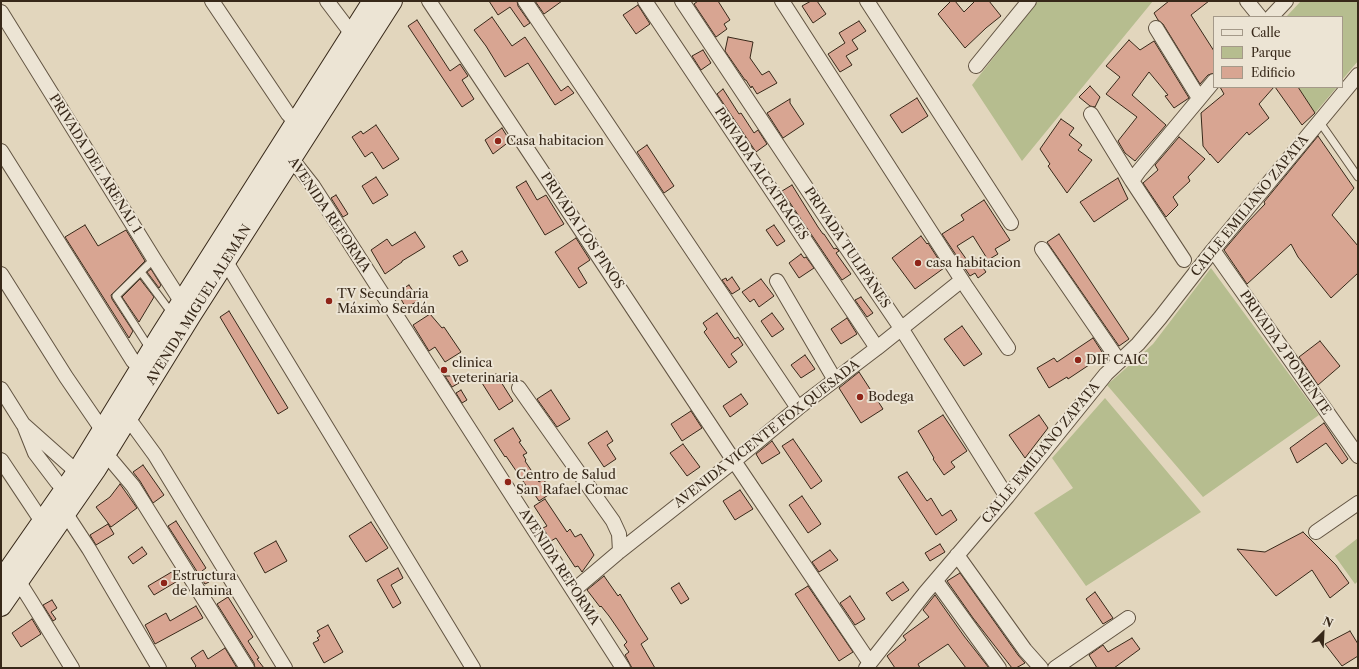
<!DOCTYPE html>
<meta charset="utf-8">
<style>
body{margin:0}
#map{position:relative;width:1359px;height:669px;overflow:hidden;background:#e2d6bd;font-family:"Libre Caslon Text",serif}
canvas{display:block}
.frame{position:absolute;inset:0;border:2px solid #372819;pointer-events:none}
.legend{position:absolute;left:1213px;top:16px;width:130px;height:72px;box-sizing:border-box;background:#ece4d4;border:1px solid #a49989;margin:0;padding:5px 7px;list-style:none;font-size:12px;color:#372819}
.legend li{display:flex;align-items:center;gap:8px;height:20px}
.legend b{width:20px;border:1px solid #a49989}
.north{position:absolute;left:1303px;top:613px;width:40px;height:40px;-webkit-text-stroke:3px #ece4d4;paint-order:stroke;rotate:24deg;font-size:11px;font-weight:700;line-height:16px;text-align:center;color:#372819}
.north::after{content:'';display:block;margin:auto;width:14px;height:18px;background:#372819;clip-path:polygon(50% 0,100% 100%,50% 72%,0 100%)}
</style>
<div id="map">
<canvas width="1359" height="669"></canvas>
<div class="frame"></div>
<ul class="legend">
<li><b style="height:5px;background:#ece4d4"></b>Calle</li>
<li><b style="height:11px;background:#b6bd8f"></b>Parque</li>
<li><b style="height:11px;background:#d8a592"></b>Edificio</li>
</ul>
<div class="north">N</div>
</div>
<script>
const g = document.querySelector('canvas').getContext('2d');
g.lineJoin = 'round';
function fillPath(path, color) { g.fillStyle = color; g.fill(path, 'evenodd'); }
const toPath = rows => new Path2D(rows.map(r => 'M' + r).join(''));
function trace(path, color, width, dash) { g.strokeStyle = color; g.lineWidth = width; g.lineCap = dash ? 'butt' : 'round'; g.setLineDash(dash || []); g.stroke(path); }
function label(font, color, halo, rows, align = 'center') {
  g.font = font + ' "Libre Caslon Text",serif'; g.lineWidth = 4; g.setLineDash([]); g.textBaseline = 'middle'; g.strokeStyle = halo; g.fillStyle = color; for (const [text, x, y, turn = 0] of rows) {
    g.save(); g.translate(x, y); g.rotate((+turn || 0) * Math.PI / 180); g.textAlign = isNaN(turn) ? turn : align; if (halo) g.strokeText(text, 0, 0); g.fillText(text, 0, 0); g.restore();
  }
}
const green = toPath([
 [1038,1,1153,1,1022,161,972,85],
 [1301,1,1358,1,1358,61,1342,80,1342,17,1286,17],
 [1298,87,1337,87,1315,113],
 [1211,268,1319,415,1203,497,1107,385,1153,344],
 [1105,398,1201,512,1086,586,1034,513,1073,488,1052,458],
 [1358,538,1358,581,1355,584,1335,556]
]);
const building = toPath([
 [489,1,517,1,518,6,530,23,524,27,510,7,498,15,489,1],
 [535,1,562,1,544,14,535,1],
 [698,1,718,1,730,20,724,24,727,29,716,37,694,4,698,1],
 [811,1,817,1,826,14,813,23,802,6,811,1],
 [951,1,955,1,964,12,975,1,989,1,1001,16,986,28,965,48,938,14,951,1],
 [1169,1,1209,1,1191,15,1214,51,1214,73,1208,75,1200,84,1163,24,1158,20,1154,13,1169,1],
 [638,5,650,24,636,34,623,15,638,5],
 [492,17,512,46,525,37,561,91,568,86,574,93,555,105,528,63,505,77,486,46,474,30,492,17],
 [417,20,450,71,460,64,468,76,462,80,474,99,462,107,408,26,417,20],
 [859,21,866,31,852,40,858,49,846,56,852,65,840,72,828,54,845,43,839,33,859,21],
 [728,37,753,42,750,58,762,75,769,71,777,83,757,94,752,86,751,88,746,80,745,80,725,51,728,37],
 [1129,40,1140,50,1154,41,1189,98,1174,108,1165,96,1168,95,1149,72,1132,95,1166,125,1135,161,1125,153,1118,141,1137,117,1106,94,1120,77,1106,66,1129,40],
 [703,50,711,63,701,70,692,56,703,50],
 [1090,86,1100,97,1095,107,1090,106,1079,97,1090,86],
 [1220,87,1274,87,1259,104,1269,118,1249,135,1247,132,1218,163,1210,154,1210,155,1203,146,1201,113,1224,94,1220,87],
 [1275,87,1298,87,1315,113,1302,125,1275,87],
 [723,89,739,114,741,113,754,133,758,130,767,144,756,152,717,94,723,89],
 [917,98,928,116,902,133,890,115,917,98],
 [790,99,790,103,804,124,783,138,767,113,790,99],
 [1061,119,1074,128,1069,135,1082,145,1078,150,1092,160,1067,193,1048,166,1050,164,1040,149,1061,119],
 [376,125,399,159,383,169,372,152,365,157,352,137,361,131,363,134,376,125],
 [502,128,510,141,493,154,485,140,502,128],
 [1318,136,1354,188,1332,215,1358,246,1358,273,1331,298,1298,257,1291,244,1247,284,1224,250,1246,224,1265,204,1264,202,1318,136],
 [1179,137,1205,159,1188,177,1190,181,1173,197,1178,205,1166,217,1143,183,1158,170,1155,165,1179,137],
 [647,145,674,186,664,193,637,152,647,145],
 [376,177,388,195,373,204,362,186,376,177],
 [1118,178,1128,199,1094,222,1080,202,1118,178],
 [526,181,537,200,546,195,564,224,545,235,516,187,526,181],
 [792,185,818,227,823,234,824,234,834,249,836,248,839,251,836,253,851,274,842,280,782,191,792,185],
 [336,195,348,214,343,217,331,198,336,195],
 [984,200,1010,240,995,249,998,254,988,260,973,236,957,246,969,263,976,258,986,272,978,278,975,273,970,276,942,234,964,220,961,215,984,200],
 [85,225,98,246,126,230,145,261,111,295,112,299,133,331,129,338,65,237,85,225],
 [774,225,785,241,777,246,766,230,774,225],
 [415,232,425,247,402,261,402,262,385,274,371,250,387,239,392,246,415,232],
 [1059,234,1129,339,1119,346,1047,242,1059,234],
 [921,236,927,244,928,243,944,268,915,289,892,258,921,236],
 [576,238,590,260,578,268,587,283,579,288,555,252,576,238],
 [462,251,468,261,459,266,453,256,462,251],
 [801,254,804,258,806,257,814,268,799,278,789,263,801,254],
 [151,269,161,285,159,288,147,272,151,269],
 [732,277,740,289,732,294,722,280,726,278,727,281,732,277],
 [140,279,154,297,139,322,122,297,140,279],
 [761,279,774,296,759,307,754,299,750,302,742,292,761,279],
 [409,285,419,300,406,308,397,292,409,285],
 [861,297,873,313,867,317,855,300,861,297],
 [229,311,288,408,278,414,220,317,229,311],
 [717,313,735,339,738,337,743,345,731,354,737,362,729,368,704,332,707,329,703,323,717,313],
 [772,313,784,329,772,337,761,321,772,313],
 [430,314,442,328,444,327,461,352,445,362,435,347,429,351,413,325,430,314],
 [847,318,857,334,841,344,831,329,847,318],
 [962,326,982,354,964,366,944,339,962,326],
 [1093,338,1104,355,1068,379,1067,377,1049,388,1037,368,1054,358,1057,362,1093,338],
 [1320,341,1340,366,1318,385,1299,357,1320,341],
 [805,355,815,369,801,378,791,365,805,355],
 [859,372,883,409,861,423,839,388,859,372],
 [496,374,513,401,499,410,482,383,496,374],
 [445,376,454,376,459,383,452,387,445,376],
 [461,390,467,400,462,403,456,393,461,390],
 [551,390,570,419,557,427,537,399,551,390],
 [741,394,748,404,730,417,723,406,741,394],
 [691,411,702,428,682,441,671,424,691,411],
 [943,415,967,451,951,462,955,467,944,475,933,459,934,458,918,431,943,415],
 [1039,415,1048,428,1025,458,1009,435,1039,415],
 [1324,423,1348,459,1342,464,1326,443,1297,463,1290,448,1324,423],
 [513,428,521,441,519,442,527,453,523,455,526,460,525,461,539,482,543,479,553,492,539,501,529,486,527,487,506,456,505,457,494,440,513,428],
 [607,431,613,441,607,445,616,459,604,467,588,443,607,431],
 [793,439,822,481,811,489,782,446,793,439],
 [772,441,780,453,762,464,756,454,772,441],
 [683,444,700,467,687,476,670,453,683,444],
 [143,465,164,495,153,503,140,481,133,472,143,465],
 [907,472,927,501,931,498,942,516,951,510,957,520,936,535,898,477,907,472],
 [120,484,137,508,111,527,96,507,110,497,120,484],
 [740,490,753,509,735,520,723,501,740,490],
 [802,496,821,524,808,533,789,505,802,496],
 [545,499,567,532,570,529,575,537,581,534,594,555,582,572,578,566,575,567,556,538,551,541,543,528,547,526,534,506,545,499],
 [176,521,206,568,202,571,209,582,205,584,168,526,176,521],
 [371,522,388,548,366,562,349,536,371,522],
 [108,524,114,534,96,545,90,535,108,524],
 [1303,532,1336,565,1349,583,1330,598,1312,570,1276,596,1237,549,1265,552,1303,532],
 [276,541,287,561,265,573,254,553,276,541],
 [940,544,945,552,930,561,925,553,940,544],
 [142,547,147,554,133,564,128,557,142,547],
 [830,550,838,560,819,572,812,562,830,550],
 [398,568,403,578,391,585,401,603,393,608,377,580,398,568],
 [175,570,181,579,154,595,148,586,175,570],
 [960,573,1018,655,1025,663,1016,668,1012,668,973,618,947,581,960,573],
 [604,576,618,596,620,594,637,622,648,639,641,644,655,668,632,668,625,655,629,652,624,645,627,642,609,616,601,606,600,607,587,590,604,576],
 [903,582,909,590,892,601,886,593,903,582],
 [679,583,689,599,681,604,671,588,679,583],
 [808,586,853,652,839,661,795,594,808,586],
 [1095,592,1113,618,1103,624,1086,599,1095,592],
 [935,595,964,636,989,668,966,668,948,644,918,664,920,668,895,668,887,656,906,640,903,636,929,617,923,610,935,595],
 [850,596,865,619,855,625,840,603,850,596],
 [228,597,253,637,248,641,259,658,257,659,264,668,255,668,254,663,217,604,228,597],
 [52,600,57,608,51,612,56,619,53,621,43,605,52,600],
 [196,606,203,618,155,644,145,625,166,613,170,621,196,606],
 [32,619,41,634,21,647,12,633,32,619],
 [328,625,343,652,324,663,313,643,319,640,317,638,320,636,317,631,328,625],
 [1350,631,1358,644,1358,656,1342,666,1325,644,1350,631],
 [1132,638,1140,649,1114,668,1097,668,1089,655,1103,645,1108,652,1132,638],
 [225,648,237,668,194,668,196,666,191,658,203,650,208,659,225,648]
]);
const lane = toPath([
 [1319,121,1358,177],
 [141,272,173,315],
 [150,349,116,296,154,259]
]);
const street = toPath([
 [212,1,288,114,301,129],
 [327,1,352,34],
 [429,1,734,461,870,663],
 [525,1,798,408],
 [645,1,877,348],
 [682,1,823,213,901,328,1007,497],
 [782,1,967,288,1008,348],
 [867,1,1011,223],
 [1247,1,1260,17],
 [1,12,154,259,186,309],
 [1271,17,1286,1],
 [1156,28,1199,98],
 [976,66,1029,1],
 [1091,114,1132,181,1139,171,1214,81],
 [1,151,133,361,148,374],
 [287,153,313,186,623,668],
 [1132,181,1184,260],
 [1042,249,1119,361],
 [1213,250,1358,456],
 [226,262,473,668],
 [1,274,66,377,103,431],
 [777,281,835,380],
 [519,388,613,521,619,534,620,551],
 [1,389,23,424,77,472],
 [121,413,128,418,155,455,285,668],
 [25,428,35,453,57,482,65,489],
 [106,454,133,486,247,668],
 [1,460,43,523],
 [66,514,89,549,159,668],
 [1316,532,1358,503],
 [957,555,1025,650,1041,668],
 [12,576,19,582,31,601,72,668],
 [936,581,999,668],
 [574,590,620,551,734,461,798,408,877,348,962,280],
 [866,668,925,593,1007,497,1106,374,1138,344,1160,318,1213,250,1358,75],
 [1055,668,1128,618]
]);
const secondary = toPath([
 [1,581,77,472,161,335,373,1],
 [1,606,96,469,191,315,392,1]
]);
const markers = [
 [498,141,4,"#8f2418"],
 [918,263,4,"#8f2418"],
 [329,301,4,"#8f2418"],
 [1078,360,4,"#8f2418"],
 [444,370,4,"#8f2418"],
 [860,397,4,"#8f2418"],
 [508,482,4,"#8f2418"],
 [164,583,4,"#8f2418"]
];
const poiNames = [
 ["Casa habitacion",506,141],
 ["casa habitacion",926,263],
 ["TV Secundaria",337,294],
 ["Máximo Serdán",337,309],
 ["DIF CAIC",1086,360],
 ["clinica",452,363],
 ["veterinaria",452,378],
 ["Bodega",868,397],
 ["Centro de Salud",516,475],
 ["San Rafael Comac",516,490],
 ["Estructura",172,576],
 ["de lamina",172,591]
];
const streetNames = [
 ["PRIVADA DEL ARENAL 1",95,164,58],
 ["PRIVADA ALCATRACES",761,174,56],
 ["CALLE EMILIANO ZAPATA",1250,206,-51],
 ["AVENIDA REFORMA",329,215,56],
 ["PRIVADA LOS PINOS",582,231,56],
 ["PRIVADA TULIPANES",847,248,56],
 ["AVENIDA MIGUEL ALEMÁN",199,305,-58],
 ["PRIVADA 2 PONIENTE",1285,353,55],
 ["AVENIDA VICENTE FOX QUESADA",767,434,-38],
 ["CALLE EMILIANO ZAPATA",1041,453,-51],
 ["AVENIDA REFORMA",559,567,57]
];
fillPath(green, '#b6bd8f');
fillPath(building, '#d8a592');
trace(building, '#372819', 1);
trace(lane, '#625442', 9);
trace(street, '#625442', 16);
trace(secondary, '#372819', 22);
trace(lane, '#ece4d4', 7);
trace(street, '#ece4d4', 14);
trace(secondary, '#ece4d4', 20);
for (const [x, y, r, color] of markers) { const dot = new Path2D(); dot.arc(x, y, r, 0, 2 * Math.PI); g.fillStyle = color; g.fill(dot); trace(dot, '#ece4d4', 1.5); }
label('13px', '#372819', '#ece4d4', poiNames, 'left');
label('13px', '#372819', '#ece4d4', streetNames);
</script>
